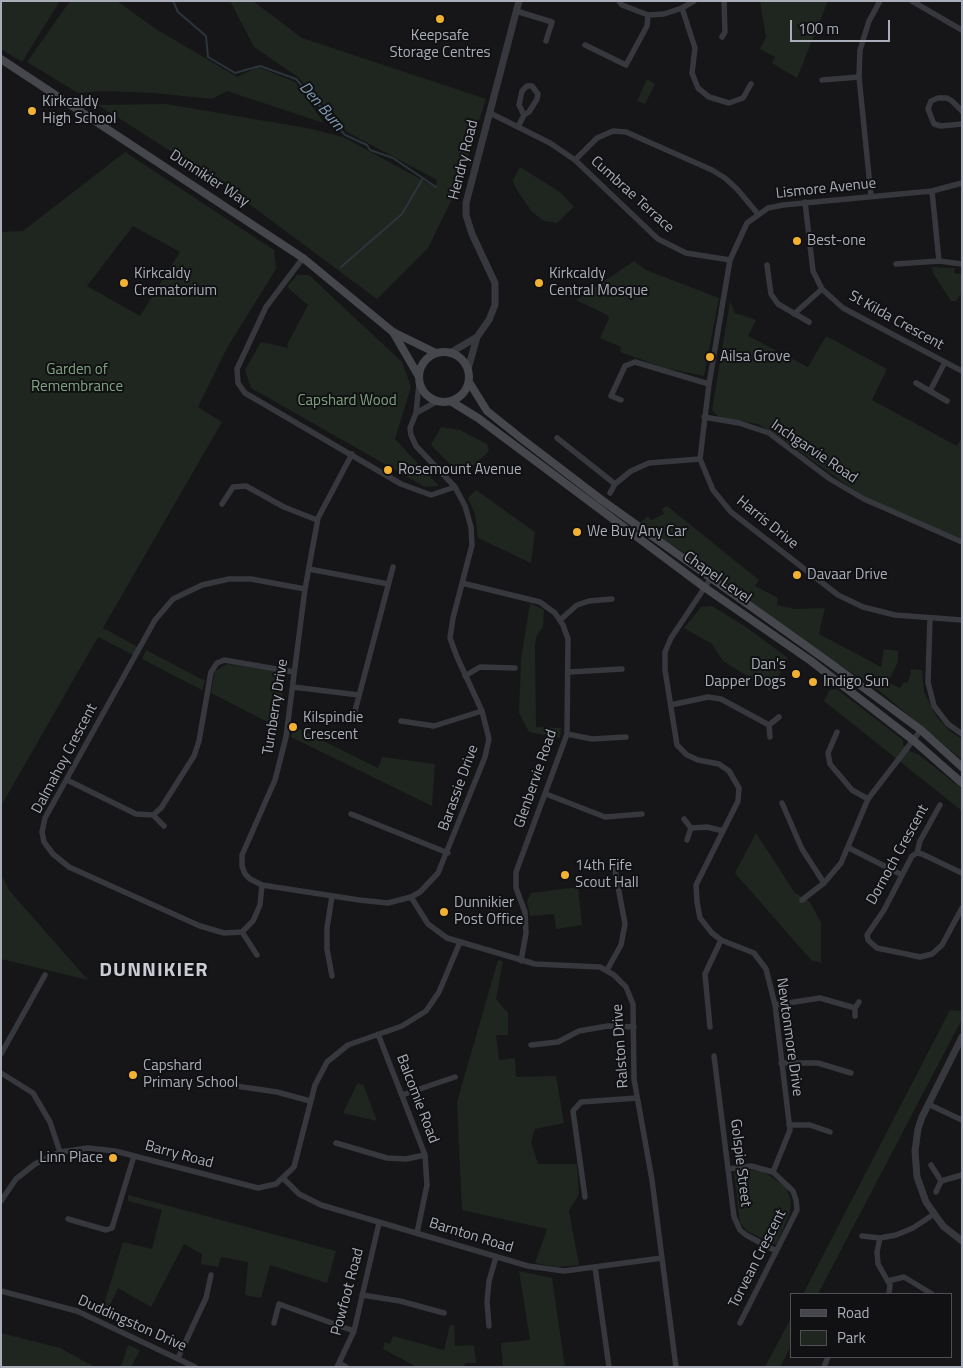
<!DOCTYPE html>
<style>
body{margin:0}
#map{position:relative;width:963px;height:1368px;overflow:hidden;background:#161618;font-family:"Titillium Web",sans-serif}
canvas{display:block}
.frame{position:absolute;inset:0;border:2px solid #a8adb8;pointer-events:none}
.legend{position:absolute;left:790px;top:1293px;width:162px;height:65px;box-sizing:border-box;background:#111113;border:1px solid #4d4f55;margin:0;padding:6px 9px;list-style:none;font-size:15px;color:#a8adb8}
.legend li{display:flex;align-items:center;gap:10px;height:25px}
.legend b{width:25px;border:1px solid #4d4f55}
.scale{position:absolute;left:790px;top:20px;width:100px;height:22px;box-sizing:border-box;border:2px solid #a8adb8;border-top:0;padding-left:6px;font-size:15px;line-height:18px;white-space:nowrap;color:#a8adb8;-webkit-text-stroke:4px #111113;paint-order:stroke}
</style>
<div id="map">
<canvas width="963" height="1368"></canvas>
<div class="frame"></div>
<ul class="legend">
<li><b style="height:6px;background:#45474d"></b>Road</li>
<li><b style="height:14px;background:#1e261f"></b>Park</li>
</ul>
<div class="scale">100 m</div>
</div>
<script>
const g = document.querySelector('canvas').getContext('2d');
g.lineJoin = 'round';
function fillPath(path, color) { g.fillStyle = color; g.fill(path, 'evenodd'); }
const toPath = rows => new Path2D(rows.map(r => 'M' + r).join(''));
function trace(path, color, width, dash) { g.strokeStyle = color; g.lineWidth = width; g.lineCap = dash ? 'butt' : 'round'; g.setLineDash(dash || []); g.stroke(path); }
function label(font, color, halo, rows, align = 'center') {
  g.font = font + ' "Titillium Web",sans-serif'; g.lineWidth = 4; g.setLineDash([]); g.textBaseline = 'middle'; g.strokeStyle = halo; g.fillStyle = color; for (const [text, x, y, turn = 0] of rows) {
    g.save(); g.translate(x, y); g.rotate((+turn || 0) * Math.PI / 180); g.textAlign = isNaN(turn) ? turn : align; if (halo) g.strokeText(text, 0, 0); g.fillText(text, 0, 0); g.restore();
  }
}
const green = toPath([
 [1,1,60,1,22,62,1,49],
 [70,1,117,1,156,29,237,77,258,67,295,82,324,123,227,91,212,99,154,93,103,91,78,93,27,62],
 [230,1,253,1,302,38,486,99,457,189,428,248,377,299,218,181,98,105,166,104,307,128,343,137,435,187,437,180,347,132,298,77,254,47],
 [760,1,828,1,797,78,772,63,775,57,760,49,766,37],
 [647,79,655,84,645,104,637,101],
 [125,152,274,250,276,269,227,348,198,407,222,422,103,628,138,647,133,655,98,637,1,806,1,232,23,231],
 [133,226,180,252,140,316,87,286],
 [520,167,560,192,574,207,557,223,544,221,532,212,516,189,513,181],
 [634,261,646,270,719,298,704,376,665,368,620,352,621,347,600,338,609,318,607,315,576,300],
 [932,267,955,268,954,273,962,274,962,293,956,301,951,301,933,273],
 [297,275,309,275,402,362,411,387,395,439,439,486,425,487,251,388,245,370,261,342,289,348,287,345,308,305,287,287],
 [730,301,735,313,756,320,748,336,808,367,826,336,887,369,872,400,957,446,962,438,962,539,862,496,781,438,758,424,720,418,712,410],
 [441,427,460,430,487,444,489,451,469,470,457,471,431,445],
 [476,490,535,532,531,563,478,538,475,514,468,498],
 [667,506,759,580,755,586,778,598,777,605,794,609,825,608,819,634,881,667,884,649,898,651,898,662,888,682,900,688,904,682,907,683,911,674,910,669,922,670,924,692,936,716,950,731,962,739,962,760,882,693,790,631,712,572,640,523,648,516,651,520,664,514,662,509],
 [530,603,544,610,543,627,537,635,535,645,536,727,561,728,560,738,529,732,519,713,521,659],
 [712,606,746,627,788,658,771,691,723,661,712,644,684,628,701,607],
 [146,650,205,681,202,690,142,659],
 [227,664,281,672,284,679,279,728,211,693,215,671],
 [837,689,903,740,903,745,912,752,918,754,962,789,962,811,824,701,830,690],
 [293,726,378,768,382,757,435,764,432,806,291,737],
 [756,833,795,893,810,902,821,923,821,963,811,960,735,873],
 [1,874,9,890,88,980,1,959],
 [578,887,582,925,556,929,554,914,530,916,527,901,531,893],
 [498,960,503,961,496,999,508,1013,508,1035,496,1035,499,1060,515,1058,516,1077,556,1076,564,1123,535,1129,531,1142,538,1164,577,1164,579,1194,569,1211,579,1265,557,1267,535,1263,547,1229,462,1210,457,1102],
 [950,1010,962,1011,962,1019,818,1294,803,1294],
 [358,1082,360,1085,363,1084,377,1121,343,1113],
 [748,1170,763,1171,786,1187,791,1200,790,1213,776,1245,747,1231,740,1223,734,1172],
 [128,1195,336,1251,327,1283,270,1265,261,1298,245,1295,248,1262,221,1257,218,1267,201,1264,202,1254,184,1244,151,1307,118,1288,105,1316,101,1314,123,1242,152,1249,162,1210,128,1201],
 [519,1271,552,1278,565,1367,503,1367,501,1343,530,1340],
 [792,1316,792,1344,780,1367,765,1367],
 [450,1325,454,1325,455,1346,474,1345,476,1363,465,1363,464,1367,417,1367,383,1349,385,1342,390,1344,393,1336,444,1350],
 [1,1333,60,1348,95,1367,1,1367],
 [128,1345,140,1350,131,1367,121,1367]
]);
const stream = toPath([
 [173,1,178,12,206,36,208,57,235,73,260,66,296,79,345,135,367,145,370,150,393,158,436,187],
 [341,267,402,214,423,178]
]);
const minor = toPath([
 [619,1,622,5,648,15,664,14,682,8,694,1],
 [912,1,962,30],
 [682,8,695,48,692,73,698,88,709,97,729,103,743,98,751,84],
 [516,11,552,22,546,41],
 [722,37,725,32,724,1],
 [585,45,626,65,647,26,648,15],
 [822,80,859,77],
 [962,111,952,101,947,98,938,98,931,101,928,109,934,124,941,126,962,124],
 [490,113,550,143,575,160,658,239,686,253,730,260],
 [518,127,524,115,519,105,522,91,527,86,532,86,538,94,537,99,529,112,524,115],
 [575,160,597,138,613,131,626,132,712,170,725,178,737,189,758,214],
 [962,183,932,191,783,205,768,208,747,223,730,260,709,384,700,459,713,490,731,512,838,595,863,607,895,615,962,620],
 [932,191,939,261],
 [871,196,859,77,860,50,869,21,880,1],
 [805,202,813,271,822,289,843,308,962,371],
 [303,258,266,307,237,369,238,383,245,393,401,484,431,495,455,487],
 [896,264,939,261,962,264],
 [767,265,771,294,778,304,809,322],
 [794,314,822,289],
 [916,383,947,401],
 [930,391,945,362],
 [621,400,611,396,625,366,635,362,709,384],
 [416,413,436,402],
 [704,417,739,423,769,433,830,479,864,499,962,542],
 [557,438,615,484],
 [352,454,318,518,305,589,286,737,275,780,242,855,242,866,245,874,250,879,262,885,359,900,388,903,411,897,420,892,438,873,485,757,489,739,482,711,457,657,450,638,453,618,472,545,471,527,465,506,455,487,416,446,411,435,410,428,416,413,419,384],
 [610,493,615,484,631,471,649,463,700,459],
 [222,504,233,487,246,486,284,507,317,520],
 [309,569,388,584],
 [711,578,671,638,665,652,665,670,677,745,687,755,698,760,719,764,729,771,739,788,738,801,696,885,697,902,700,918,712,933,721,940,754,953,766,969,775,1005,790,1130,773,1172],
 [462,583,540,602,555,613,563,625,568,639,567,734,516,872,516,888,525,912,526,933,521,961],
 [930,618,928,682,934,706,948,724,962,734],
 [560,620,577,605,589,601,612,599],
 [569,672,622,669],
 [465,676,480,667,515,668],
 [293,687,359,695],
 [671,705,708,697,721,699,769,725],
 [355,711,393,567],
 [401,721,434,726,482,711],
 [837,732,828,753,830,764,852,790,868,799],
 [567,734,592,739,626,737],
 [770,737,769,725,779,717],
 [67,780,136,814,153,815,161,808,194,756,199,741,211,672,217,663,224,660,294,672],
 [546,794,605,817,642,814],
 [782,803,802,849,824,883],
 [940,805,920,841,917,853,912,856,884,910,867,935,868,940,877,948,906,954,920,957,932,954,942,945,962,908],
 [351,814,448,853],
 [153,815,164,826],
 [684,819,691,828,687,840],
 [691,828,707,827,723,831],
 [849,848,902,875],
 [917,853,922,854,962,873],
 [262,885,260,905,253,921,242,932,224,933,200,926,69,867,53,854,44,842,42,832,45,818,155,620,173,599,202,585,229,579,251,579,305,589],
 [411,897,428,924,447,938,535,964,600,967,614,975,626,987,633,1004,634,1079,652,1180,676,1367],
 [802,900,824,883,841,863,868,799,921,730],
 [242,932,257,955],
 [607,970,621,945,625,924,614,865],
 [332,976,327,949,327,928,332,896],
 [775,1005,820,998,855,1008,859,1002],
 [855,1008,855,1016],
 [710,1027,705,974,721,940],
 [378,1034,425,1155,427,1185,417,1233],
 [531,1045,558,1042,579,1031,608,1026,634,1027],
 [1,1054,45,975],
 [714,1056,734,1217,740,1230,746,1235,776,1251],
 [781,1063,818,1063,851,1073],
 [1,1073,33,1093,50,1122,60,1152],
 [236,1086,277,1092,310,1101],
 [402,1095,455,1077],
 [928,1104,962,1120],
 [789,1125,810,1125,830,1132],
 [336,1143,387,1158,406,1159,425,1155],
 [931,1165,941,1181],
 [728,1169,751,1166,773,1172,793,1191,796,1200,797,1210,740,1323],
 [284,1179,299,1194,321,1205,528,1266,564,1271,662,1258],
 [936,1192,941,1181,962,1175],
 [585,1197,573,1111,581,1102,637,1098],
 [1,1201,16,1179,35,1164,60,1152,88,1148,115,1151,258,1188,276,1184,294,1167,315,1085,327,1062,348,1045,402,1026,426,1011,439,992,460,942],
 [68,1219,106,1230,112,1228,134,1156],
 [862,1236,880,1238,896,1235,913,1228,934,1214],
 [880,1238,877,1252,878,1264,890,1285,889,1294],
 [595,1267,609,1367],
 [888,1281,904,1277,932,1294],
 [1,1291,77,1311,195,1367],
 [362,1295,400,1301,444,1313],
 [274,1323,279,1304,354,1331],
 [489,1326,487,1302,489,1281,496,1257],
 [178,1358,206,1298,211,1275],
 [339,1363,346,1367],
 [337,1367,354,1331,379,1223],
 [824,1367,828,1357]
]);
const tertiary = toPath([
 [450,353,477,337],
 [468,369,477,337,489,320,495,305,495,283,472,234,466,215,466,203,519,1],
 [962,1037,922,1117,918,1129,915,1151,917,1177,926,1202,943,1226,962,1241]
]);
const secondary = toPath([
 [1,59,303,258,393,332,436,353],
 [393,332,418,375],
 '419 377a25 25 0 1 1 50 0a25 25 0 1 1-50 0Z',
 [469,382,487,411,522,439,603,501,833,665,921,730,962,767],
 [452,402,478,418,704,587,811,661,913,740,962,783]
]);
const markers = [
 [440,19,5,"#f2b134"],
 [32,111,5,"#f2b134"],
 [797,241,5,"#f2b134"],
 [124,283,5,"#f2b134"],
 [539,283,5,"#f2b134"],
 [710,357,5,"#f2b134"],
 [388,470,5,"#f2b134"],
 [577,532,5,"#f2b134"],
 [797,575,5,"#f2b134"],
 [796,674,5,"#f2b134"],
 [813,682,5,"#f2b134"],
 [293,727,5,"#f2b134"],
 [565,875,5,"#f2b134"],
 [444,912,5,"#f2b134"],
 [133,1075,5,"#f2b134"],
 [113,1158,5,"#f2b134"]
];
const poiNames = [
 ["Keepsafe",440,36,"center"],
 ["Storage Centres",440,53,"center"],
 ["Kirkcaldy",42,102],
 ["High School",42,119],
 ["Best-one",807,241],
 ["Kirkcaldy",134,274],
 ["Crematorium",134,291],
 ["Kirkcaldy",549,274],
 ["Central Mosque",549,291],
 ["Ailsa Grove",720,357],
 ["Rosemount Avenue",398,470],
 ["We Buy Any Car",587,532],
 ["Davaar Drive",807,575],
 ["Dan's",786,665,"right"],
 ["Dapper Dogs",786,682,"right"],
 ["Indigo Sun",823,682],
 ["Kilspindie",303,718],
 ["Crescent",303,735],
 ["14th Fife",575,866],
 ["Scout Hall",575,883],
 ["Dunnikier",454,903],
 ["Post Office",454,920],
 ["Capshard",143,1066],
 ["Primary School",143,1083],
 ["Linn Place",103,1158,"right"]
];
const streetNames = [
 ["Hendry Road",464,160,-76],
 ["Dunnikier Way",209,179,33],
 ["Lismore Avenue",826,189,-6],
 ["Cumbrae Terrace",632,195,42],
 ["St Kilda Crescent",896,321,29],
 ["Inchgarvie Road",814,452,34],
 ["Harris Drive",767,523,39],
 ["Chapel Level",717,578,35],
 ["Turnberry Drive",276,707,-81],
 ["Dalmahoy Crescent",65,759,-62],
 ["Glenbervie Road",536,779,-71],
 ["Barassie Drive",459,788,-70],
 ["Dornoch Crescent",898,855,-61],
 ["Newtonmore Drive",789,1037,82],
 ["Ralston Drive",621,1046,-94],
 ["Balcomie Road",417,1099,69],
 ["Barry Road",179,1155,15],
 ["Golspie Street",740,1163,83],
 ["Barnton Road",471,1236,17],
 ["Torvean Crescent",758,1259,-63],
 ["Powfoot Road",348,1292,-75],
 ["Duddingston Drive",132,1324,24]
];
const parkNames = [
 ["Garden of",77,370],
 ["Remembrance",77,387],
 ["Capshard Wood",347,401]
];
const waterNames = [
 ["Den Burn",321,107,49]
];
const districtNames = [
 ["DUNNIKIER",154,971]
];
fillPath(green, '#1e261f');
trace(stream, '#2c353c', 2);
trace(minor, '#37383d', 5.5);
trace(tertiary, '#37383d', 7);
trace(secondary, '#45474d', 8);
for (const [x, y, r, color] of markers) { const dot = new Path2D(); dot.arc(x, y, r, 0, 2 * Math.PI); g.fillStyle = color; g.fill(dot); trace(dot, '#111113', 2); }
label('15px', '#a8adb8', '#111113', poiNames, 'left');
label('15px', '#a8adb8', '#111113', streetNames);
label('15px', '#7fa381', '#111113', parkNames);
label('italic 16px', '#7f9bb3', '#111113', waterNames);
g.letterSpacing = '1px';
label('bold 20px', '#c9ccd4', '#111113', districtNames);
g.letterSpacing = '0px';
</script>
